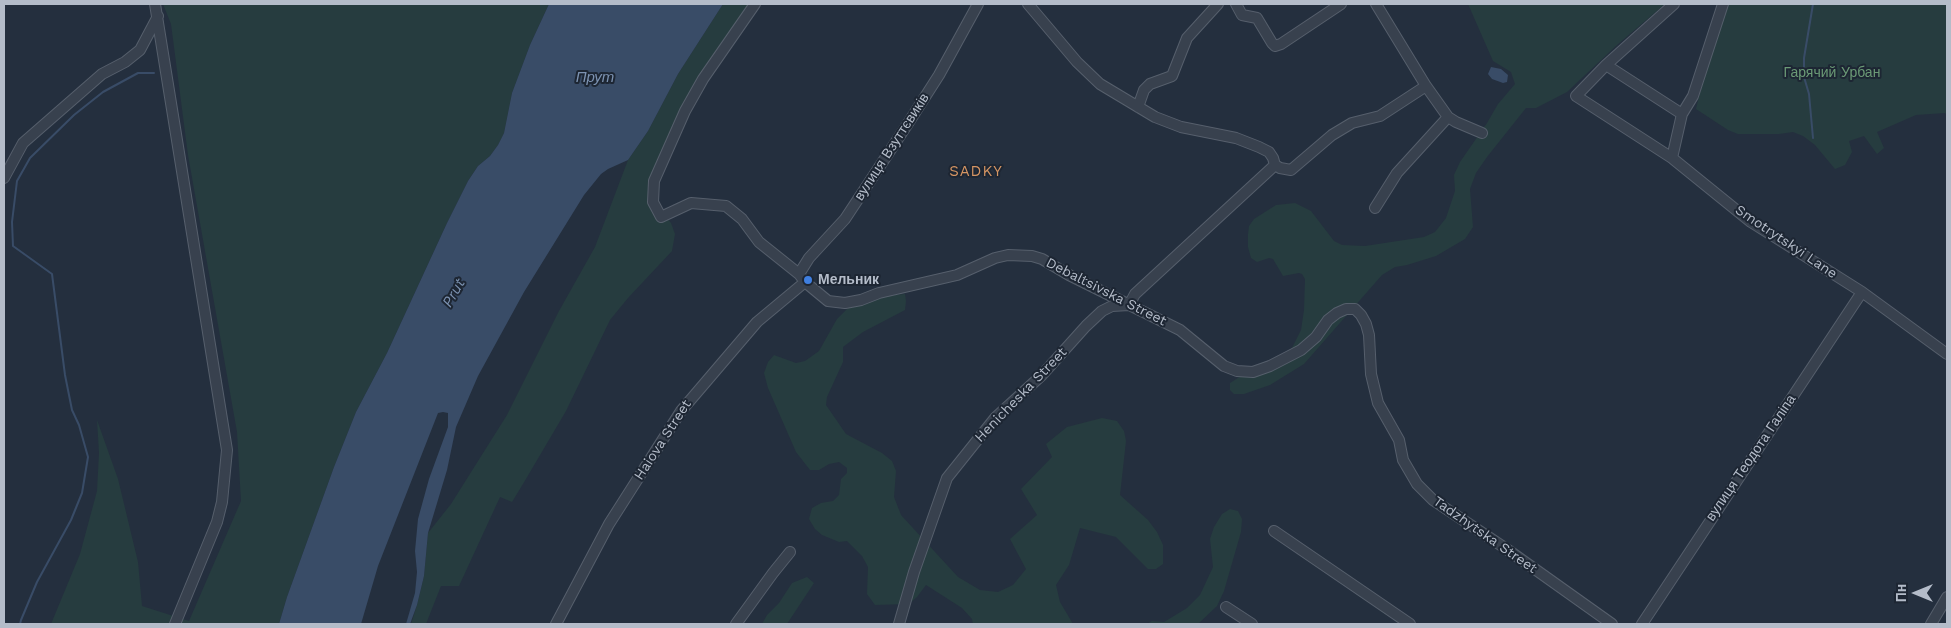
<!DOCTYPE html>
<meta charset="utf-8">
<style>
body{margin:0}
#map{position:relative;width:1951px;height:628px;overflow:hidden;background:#242f3e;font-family:"Work Sans",sans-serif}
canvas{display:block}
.frame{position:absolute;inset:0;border:5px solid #b4bcc9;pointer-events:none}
.north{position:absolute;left:1891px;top:568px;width:50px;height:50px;-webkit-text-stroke:4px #1d2633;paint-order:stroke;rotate:270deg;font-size:14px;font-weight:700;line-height:20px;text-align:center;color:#b4bcc9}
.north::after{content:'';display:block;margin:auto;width:18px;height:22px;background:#b4bcc9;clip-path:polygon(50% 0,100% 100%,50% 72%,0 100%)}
</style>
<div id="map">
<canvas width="1951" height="628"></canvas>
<div class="frame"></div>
<div class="north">Пн</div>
</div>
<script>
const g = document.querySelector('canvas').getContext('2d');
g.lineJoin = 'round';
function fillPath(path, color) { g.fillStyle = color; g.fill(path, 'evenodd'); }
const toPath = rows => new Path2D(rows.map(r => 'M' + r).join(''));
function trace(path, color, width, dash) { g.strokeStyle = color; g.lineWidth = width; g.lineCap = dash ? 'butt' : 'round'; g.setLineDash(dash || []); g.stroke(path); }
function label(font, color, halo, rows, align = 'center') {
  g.font = font + ' "Work Sans",sans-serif'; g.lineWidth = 4; g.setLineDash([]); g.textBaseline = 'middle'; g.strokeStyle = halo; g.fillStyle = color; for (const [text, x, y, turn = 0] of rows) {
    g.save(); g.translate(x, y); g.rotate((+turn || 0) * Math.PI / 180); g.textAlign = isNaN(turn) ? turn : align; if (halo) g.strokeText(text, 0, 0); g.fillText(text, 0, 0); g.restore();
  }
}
const green = toPath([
 [163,4,549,4,530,45,512,93,504,133,498,145,490,156,478,166,468,181,447,223,387,353,356,412,334,467,287,597,279,624,51,624,80,554,97,491,99,453,97,420,118,479,138,562,142,606,189,621,241,501,237,432,188,155,171,24],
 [723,4,761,4,721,55,701,85,676,137,656,192,658,206,671,223,675,234,672,251,628,298,610,320,566,411,523,484,512,502,500,497,459,586,441,586,426,624,411,624,417,605,424,576,428,533,451,504,507,415,559,311,595,247,628,160,648,131,678,74],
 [1468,4,1665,4,1617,45,1567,92,1536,108,1526,108,1487,157,1476,173,1470,189,1473,227,1465,239,1436,256,1407,265,1395,267,1382,275,1304,364,1270,385,1244,394,1234,394,1230,390,1230,383,1241,376,1245,370,1281,358,1291,350,1301,330,1304,310,1305,279,1302,274,1299,273,1283,276,1273,259,1269,258,1257,262,1251,258,1248,247,1248,234,1249,226,1254,219,1276,205,1295,203,1311,211,1334,241,1342,245,1365,246,1424,237,1435,232,1446,218,1455,191,1454,175,1460,162,1487,123,1498,104,1515,84,1511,72,1493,61],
 [1725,4,1947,4,1947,115,1945,113,1916,115,1877,132,1884,148,1877,154,1864,136,1849,141,1852,152,1845,165,1835,169,1815,145,1803,136,1793,132,1779,134,1738,134,1728,130,1696,109,1706,68],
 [905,294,906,301,905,310,863,332,843,347,843,362,827,397,826,405,846,434,882,453,892,461,896,471,894,497,901,515,958,577,980,590,998,592,1013,585,1026,569,1010,539,1037,515,1021,489,1052,457,1046,444,1067,427,1102,418,1117,421,1124,431,1126,441,1120,495,1148,520,1157,532,1163,545,1163,564,1156,569,1148,569,1116,537,1080,528,1069,565,1056,585,1060,602,1073,624,973,624,972,619,962,608,926,585,917,597,909,604,875,605,867,594,868,567,862,556,847,541,839,542,822,535,815,529,809,519,812,508,821,503,833,501,839,495,841,479,847,473,847,468,839,462,829,464,819,470,810,470,796,452,768,388,764,373,768,362,774,355,796,363,805,361,819,351,837,319,849,307,885,296],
 [1230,509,1238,511,1242,519,1241,532,1224,591,1217,606,1198,624,1147,624,1152,621,1164,622,1187,608,1200,595,1213,567,1210,539,1214,527,1222,514],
 [807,577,814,583,787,624,762,624,767,615,779,603,792,583]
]);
const water = toPath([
 [549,4,723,4,678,74,648,131,628,160,608,169,601,174,584,195,524,292,478,376,456,427,447,470,428,533,424,576,417,605,410,624,406,624,415,593,417,572,415,551,418,519,429,479,448,427,448,413,443,412,438,413,378,566,361,624,279,624,287,597,334,467,356,412,387,353,447,223,468,181,478,166,490,156,498,145,504,133,512,93,530,45],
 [1491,67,1501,69,1508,75,1507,82,1503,83,1492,79,1488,74]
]);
const stream = toPath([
 [1813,4,1804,58,1804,77,1809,94,1813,138],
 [20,624,21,620,37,582,71,520,82,493,88,457,79,425,72,410,65,375,52,274,13,246,12,222,17,181,30,158,74,115,103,92,138,73,154,73]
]);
const minor = toPath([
 [155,4,227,450,222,502,217,522,175,624],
 [755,4,703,79,685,111,654,181,653,202,661,217,691,203,726,206,742,219,759,242,799,274],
 [978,4,939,75,907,125,845,219,809,258,799,274,805,282,828,301,845,303,861,300,879,293,957,275,995,258,1008,255,1032,256,1042,259,1069,275,1180,330,1224,366,1237,371,1253,372,1270,366,1301,350,1316,337,1328,320,1337,313,1346,309,1355,309,1361,315,1366,324,1369,335,1371,374,1378,403,1399,440,1403,460,1417,484,1433,500,1508,550,1612,624],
 [1028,4,1077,62,1100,84,1155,117,1181,127,1236,138,1259,147,1269,152,1273,158,1275,165],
 [1236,4,1242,15,1257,18,1272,43,1275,46,1281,44,1341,4],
 [1376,4,1426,86,1448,117,1456,122,1482,133],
 [1674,4,1606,65,1576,96,1672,158,1751,222,1862,292,1947,354],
 [1606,65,1682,114],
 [1138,107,1144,90,1150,84,1172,76,1187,38,1218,4],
 [1672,158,1682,114,1693,96,1723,4],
 [4,178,23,143,102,74,125,62,140,50,158,16],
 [1375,208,1397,173,1448,117],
 [1274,531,1410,624],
 [1226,607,1252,624],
 [556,624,609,524,681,411,757,322,805,282],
 [736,624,773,573,790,552],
 [899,624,914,572,947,478,995,418,1042,375,1086,326,1102,311,1112,306,1129,305,1135,294,1275,165,1280,168,1291,170,1332,135,1352,123,1380,116,1426,86],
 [1642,624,1862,292],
 [1931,624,1947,597]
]);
const markers = [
 [808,280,5,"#3f7fe0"]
];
const parkNames = [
 ["Гарячий Урбан",1832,73]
];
const streetNames = [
 ["вулиця Взуттєвиків",892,147,-57],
 ["Smotrytskyi Lane",1786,242,34],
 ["Debaltsivska Street",1106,292,27],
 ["Henicheska Street",1021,395,-46],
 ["Haiova Street",663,440,-57],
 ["вулиця Теодота Галіпа",1751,458,-56],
 ["Tadzhytska Street",1485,535,35]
];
const poiNames = [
 ["Мельник",818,280]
];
const waterNames = [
 ["Прут",595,78],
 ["Prut",454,293,-60]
];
const neighbourhoodNames = [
 ["SADKY",976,172]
];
fillPath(green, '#263c3f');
fillPath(water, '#394c67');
trace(stream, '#394c67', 2);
trace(minor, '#565f6c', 12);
trace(minor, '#38414e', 10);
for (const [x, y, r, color] of markers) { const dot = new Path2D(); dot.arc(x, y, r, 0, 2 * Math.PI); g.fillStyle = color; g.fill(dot); trace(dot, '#1d2633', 2); }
label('14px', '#6b9a76', '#1d2633', parkNames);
label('14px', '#b4bcc9', '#1d2633', streetNames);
label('bold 14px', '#b4bcc9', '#1d2633', poiNames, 'left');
label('italic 15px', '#7c92b1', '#1d2633', waterNames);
g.letterSpacing = '1px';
label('15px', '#d59563', '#1d2633', neighbourhoodNames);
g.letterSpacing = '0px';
</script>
